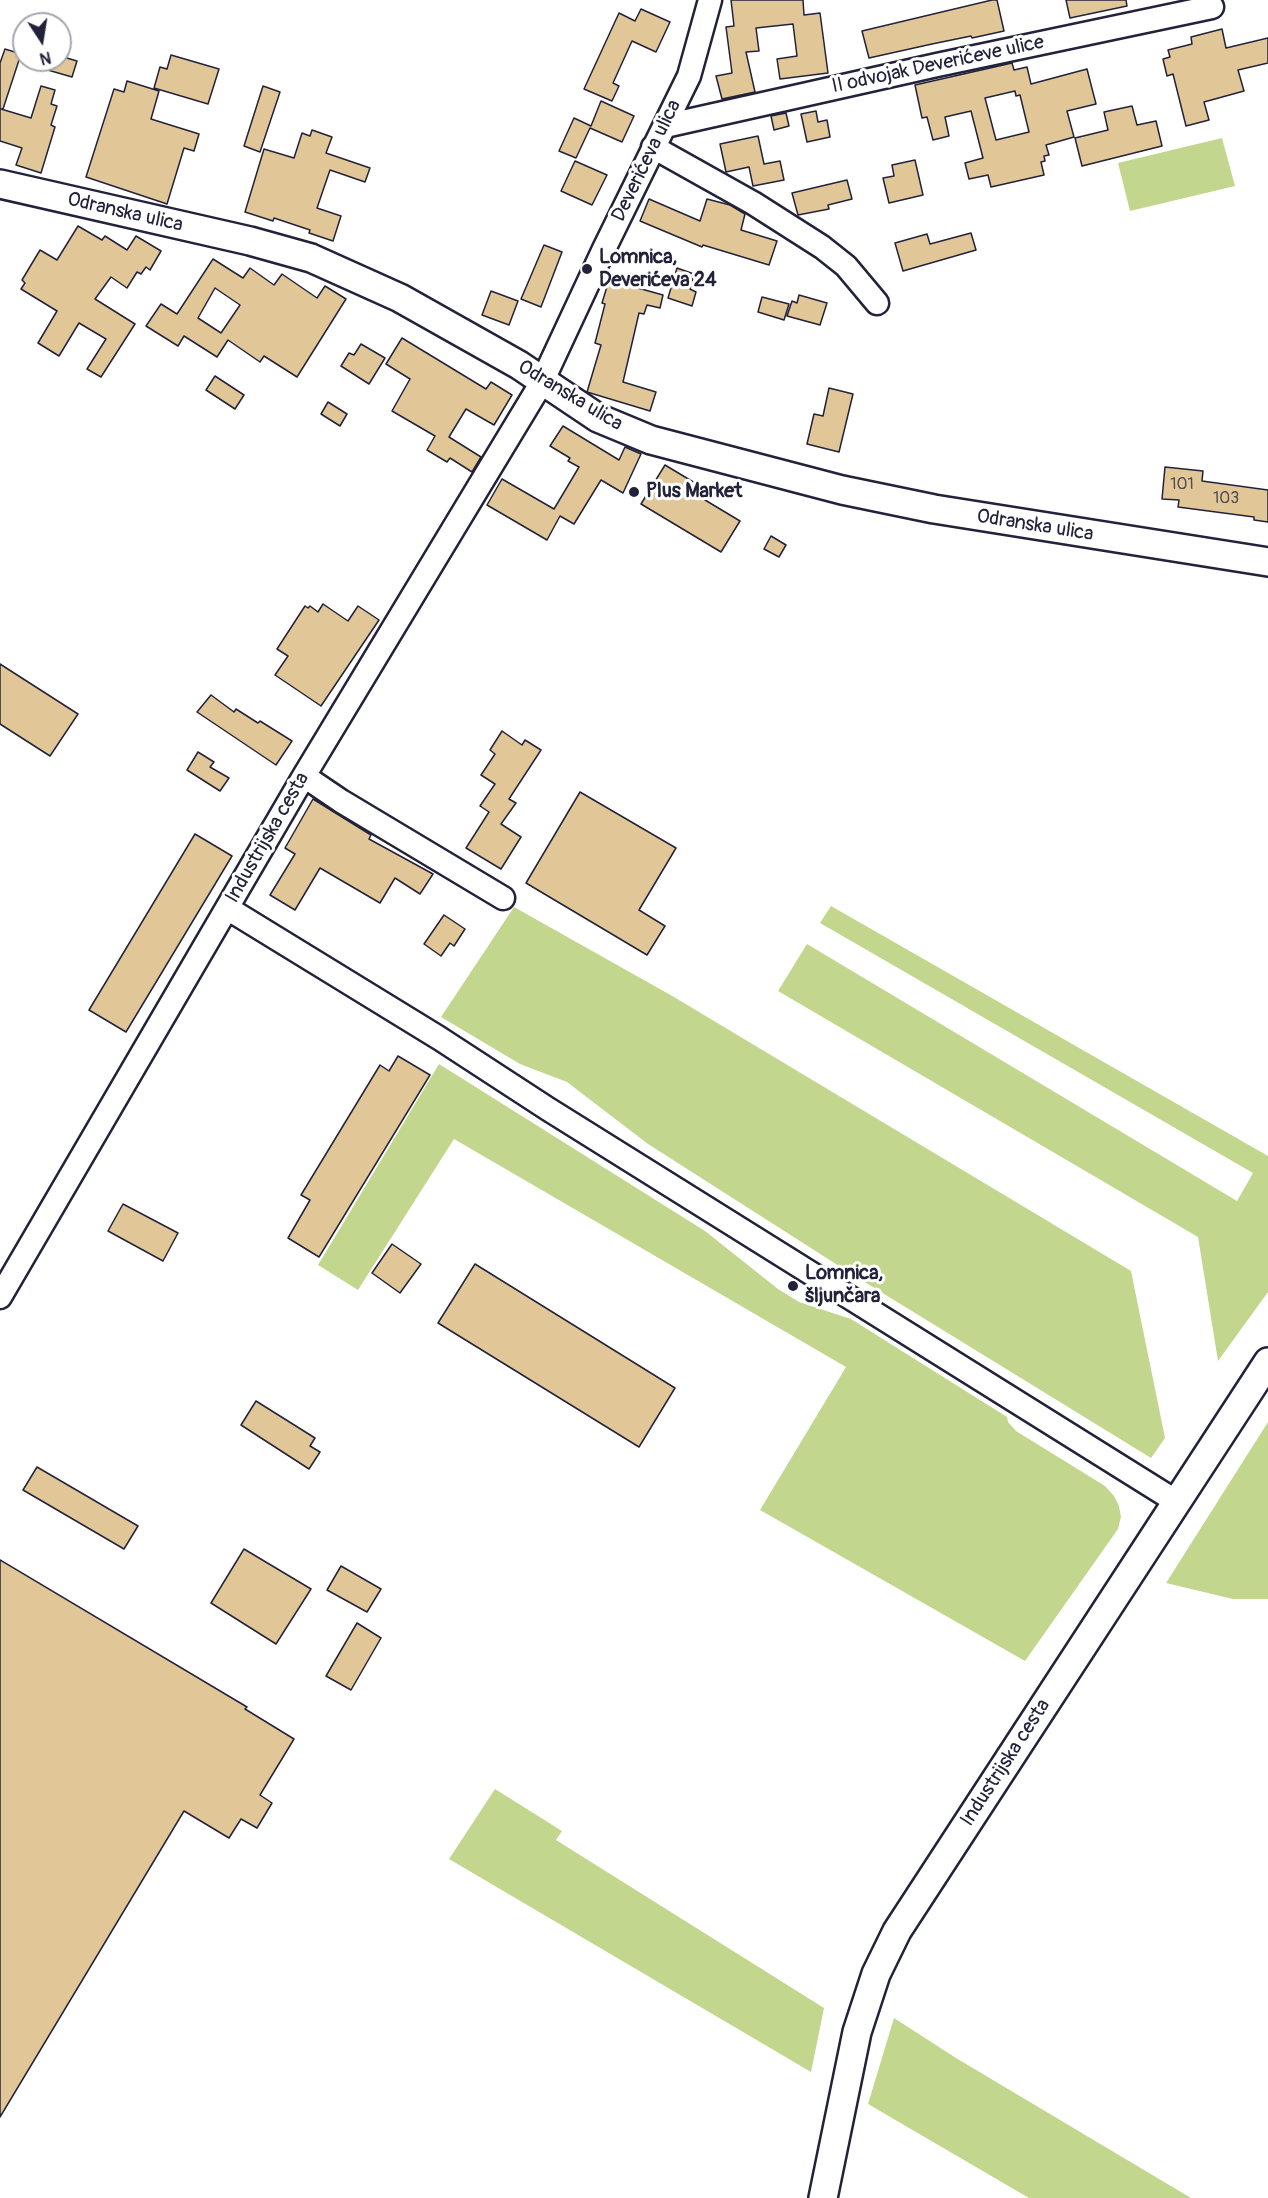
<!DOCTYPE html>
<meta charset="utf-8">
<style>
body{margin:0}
#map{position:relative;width:1268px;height:2198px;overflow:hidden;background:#fff;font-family:Pangolin,sans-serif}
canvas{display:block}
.north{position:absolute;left:12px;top:12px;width:60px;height:60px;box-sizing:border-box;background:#fff;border:2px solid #a7a7b1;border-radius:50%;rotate:168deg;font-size:16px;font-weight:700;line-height:24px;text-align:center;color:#22223b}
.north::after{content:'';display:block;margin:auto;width:21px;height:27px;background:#22223b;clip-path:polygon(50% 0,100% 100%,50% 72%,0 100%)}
</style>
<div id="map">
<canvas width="1268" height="2198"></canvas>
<div class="north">N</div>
</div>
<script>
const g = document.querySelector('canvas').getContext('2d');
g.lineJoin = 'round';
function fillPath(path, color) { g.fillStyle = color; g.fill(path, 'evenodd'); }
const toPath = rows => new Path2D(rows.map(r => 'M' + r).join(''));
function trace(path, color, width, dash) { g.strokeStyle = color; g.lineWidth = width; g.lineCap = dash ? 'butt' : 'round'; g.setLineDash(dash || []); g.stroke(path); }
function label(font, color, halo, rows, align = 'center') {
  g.font = font + ' Pangolin,sans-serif'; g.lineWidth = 6; g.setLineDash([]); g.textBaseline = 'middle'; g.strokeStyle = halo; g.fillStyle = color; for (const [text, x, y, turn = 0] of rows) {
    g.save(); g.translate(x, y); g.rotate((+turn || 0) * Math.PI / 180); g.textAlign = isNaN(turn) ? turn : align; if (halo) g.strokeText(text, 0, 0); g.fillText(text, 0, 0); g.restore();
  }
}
const green = toPath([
 [1222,138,1235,186,1130,211,1118,163],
 [831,906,1268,1156,1268,1292,1218,1361,1198,1237,778,991,807,944,1237,1201,1253,1173,820,923],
 [514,907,674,997,1131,1271,1165,1438,1151,1458,850,1273,648,1144,567,1082,520,1064,441,1017],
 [439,1064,705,1231,778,1289,799,1302,851,1319,1007,1417,1008,1422,1016,1431,1105,1486,1114,1496,1119,1506,1121,1517,1118,1529,1025,1661,760,1510,846,1367,454,1139,358,1290,318,1265],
 [1268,1422,1268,1599,1233,1599,1166,1583],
 [495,1789,562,1831,556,1840,824,2008,811,2072,449,1859],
 [894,2018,956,2058,1191,2198,1029,2198,868,2104]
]);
const building = toPath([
 [731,0,803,0,804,15,820,13,828,73,780,79,777,59,797,56,793,24,756,28,759,51,746,52,755,92,722,99,716,76,732,73,726,27,734,26,731,0],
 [992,0,997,0,1004,31,972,38,971,36,932,44,869,58,862,31,992,0],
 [1066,0,1126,0,1127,6,1070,18,1066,0],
 [641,9,670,22,656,52,632,41,613,83,619,86,612,101,584,89,619,13,635,21,641,9],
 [1222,29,1226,48,1268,38,1268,63,1238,70,1244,91,1204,102,1209,120,1186,126,1173,74,1167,76,1163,59,1170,57,1168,50,1192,44,1191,37,1222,29],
 [5,49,21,54,3,109,1,109,31,118,41,86,55,90,51,104,57,106,51,125,55,127,41,173,16,165,22,148,0,141,0,63,5,49],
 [171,55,219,69,208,104,154,88,160,67,167,69,171,55],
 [60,56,77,61,72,77,27,64,28,60,60,60,60,56],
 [1012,63,1014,70,1027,67,1031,84,1087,69,1096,104,1067,111,1074,137,1046,145,1049,155,1044,156,1045,161,1041,162,1044,175,991,187,988,175,969,179,965,163,983,158,971,111,945,117,949,136,933,140,927,117,922,118,915,85,1012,63],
 [1015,91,1016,96,1020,95,1029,132,996,140,985,98,1015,91],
 [127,81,159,91,151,119,199,134,194,151,184,148,167,204,86,177,114,89,124,92,127,81],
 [263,86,280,92,260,152,244,146,263,86],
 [601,101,634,116,622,142,590,128,576,158,559,151,574,118,591,126,601,101],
 [1132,106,1137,125,1156,121,1162,146,1082,166,1075,138,1108,130,1104,112,1132,106],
 [816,111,818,122,827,120,830,137,807,142,801,114,816,111],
 [786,113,789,126,774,130,771,116,786,113],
 [312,130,332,137,326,153,370,168,365,182,330,170,317,208,341,216,333,241,309,233,310,230,274,218,273,221,245,212,264,149,294,158,302,133,310,136,312,130],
 [758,136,764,164,780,161,784,180,753,186,749,167,726,172,720,144,758,136],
 [915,160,923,195,889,203,883,178,894,176,892,165,915,160],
 [575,161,607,175,592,205,561,191,575,161],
 [847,180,852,199,828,205,829,209,798,215,792,193,847,180],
 [649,199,700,221,707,199,730,205,745,214,741,230,777,241,769,265,703,245,702,247,640,221,649,199],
 [78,226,102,240,105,236,127,250,136,236,161,251,150,270,146,267,141,274,137,272,127,288,111,277,95,299,135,324,101,377,87,369,106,339,79,323,59,356,38,343,57,311,21,289,25,283,22,280,40,250,57,260,78,226],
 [971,233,976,250,903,271,895,243,927,234,930,244,971,233],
 [544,245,562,252,541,307,521,299,544,245],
 [213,259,243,278,250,268,274,285,282,274,317,298,325,286,346,299,297,377,264,356,260,362,228,340,217,357,184,336,178,346,146,326,161,304,177,314,213,259],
 [215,288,240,305,221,333,198,318,215,288],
 [677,268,694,274,690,289,696,292,692,306,668,298,677,268],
 [609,280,663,295,660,308,647,305,644,314,639,313,623,382,656,392,650,411,587,392,601,345,595,343,605,304,602,303,609,280],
 [491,291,518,301,509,325,482,315,491,291],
 [799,295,827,303,820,325,787,316,792,301,797,303,799,295],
 [762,297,789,304,784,320,758,312,762,297],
 [402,338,486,389,491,382,512,395,494,425,466,409,449,437,481,457,472,472,450,458,447,462,427,450,435,436,392,411,410,379,386,364,402,338],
 [361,344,385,358,369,384,341,366,349,353,354,355,361,344],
 [215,376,244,395,235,409,206,390,215,376],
 [829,388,853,394,839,452,807,444,814,414,823,416,829,388],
 [328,402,347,414,340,426,321,414,328,402],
 [563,426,619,460,625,447,641,454,623,493,601,480,574,524,560,516,547,540,487,505,502,479,554,509,579,467,568,461,570,458,550,446,563,426],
 [665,465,710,492,705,500,740,521,721,552,641,504,665,465],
 [1165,467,1203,471,1202,481,1268,490,1268,522,1254,520,1254,517,1178,507,1179,500,1162,499,1165,467],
 [771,536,786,545,779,557,764,549,771,536],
 [323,604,348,621,358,606,379,620,321,706,275,675,288,656,277,649,305,606,308,608,310,606,318,612,323,604],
 [0,664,78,714,50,756,0,724,0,664],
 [211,695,234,712,236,709,258,723,260,721,292,741,276,765,197,712,211,695],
 [502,731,522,745,525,740,541,750,509,799,516,803,501,824,521,837,501,869,466,848,489,812,480,806,495,784,481,775,495,754,490,750,502,731],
 [198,752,214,762,210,767,229,778,220,791,187,770,198,752],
 [580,792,676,848,639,910,665,926,647,955,526,883,580,792],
 [313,799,371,835,369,839,433,874,420,894,395,878,380,903,320,868,295,910,270,895,295,854,285,848,313,799],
 [195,834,232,856,126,1032,89,1010,195,834],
 [444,915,465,929,454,946,450,943,441,956,424,944,444,915],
 [398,1056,430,1075,319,1257,288,1238,310,1200,301,1195,380,1065,389,1071,398,1056],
 [123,1204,178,1233,163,1261,108,1231,123,1204],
 [392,1244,421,1264,400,1293,372,1273,392,1244],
 [475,1264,675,1388,639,1447,438,1323,475,1264],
 [256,1401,315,1438,310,1446,320,1452,309,1469,241,1425,256,1401],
 [37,1467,138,1526,124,1549,23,1490,37,1467],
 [244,1549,311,1589,276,1644,211,1603,244,1549],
 [0,1560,247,1707,245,1709,294,1739,260,1795,272,1803,257,1828,241,1819,229,1838,184,1811,0,2117,0,1560],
 [341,1566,381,1589,367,1612,327,1590,341,1566],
 [357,1623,381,1638,351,1690,326,1676,357,1623]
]);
const minor = toPath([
 [665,126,937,65,1212,7],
 [653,147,753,203,822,247,846,266,877,303],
 [304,776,341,801,503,898],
 [227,908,439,1038,548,1109,1177,1502],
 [0,1297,304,776,542,382,604,249,689,76,710,0]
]);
const major = toPath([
 [0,184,250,241,311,258,400,298,519,365,598,418,651,440,842,490,934,509,1268,562],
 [823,2198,857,2032,876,1974,897,1931,1268,1362]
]);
const markers = [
 [587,269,6,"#22223b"],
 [634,492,6,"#22223b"],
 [793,1286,6,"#22223b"]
];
const numberNames = [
 ["101",1182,485],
 ["103",1226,499]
];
const streetNames = [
 ["II odvojak Deverićeve ulice",938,65,-12],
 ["Deverićeva ulica",647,161,-64],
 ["Odranska ulica",125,213,13],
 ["Odranska ulica",570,396,31],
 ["Odranska ulica",1035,526,9],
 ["Industrijska cesta",268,838,-60],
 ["Industrijska cesta",1006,1763,-57]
];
const poiNames = [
 ["Lomnica,",599,258],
 ["Deverićeva 24",599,281],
 ["Plus Market",646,492],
 ["Lomnica,",805,1274],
 ["šljunčara",805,1297]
];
fillPath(green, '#c2d78d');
fillPath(building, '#e1c797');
trace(building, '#22223b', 1.5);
trace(minor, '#22223b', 27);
trace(major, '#22223b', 32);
trace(minor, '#fff', 22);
trace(major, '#fff', 27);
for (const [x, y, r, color] of markers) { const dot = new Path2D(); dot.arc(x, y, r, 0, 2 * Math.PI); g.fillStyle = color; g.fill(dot); trace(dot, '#fff', 2); }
label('16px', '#524b52', null, numberNames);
label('20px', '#22223b', '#fff', streetNames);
label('bold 20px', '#22223b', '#fff', poiNames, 'left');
</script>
